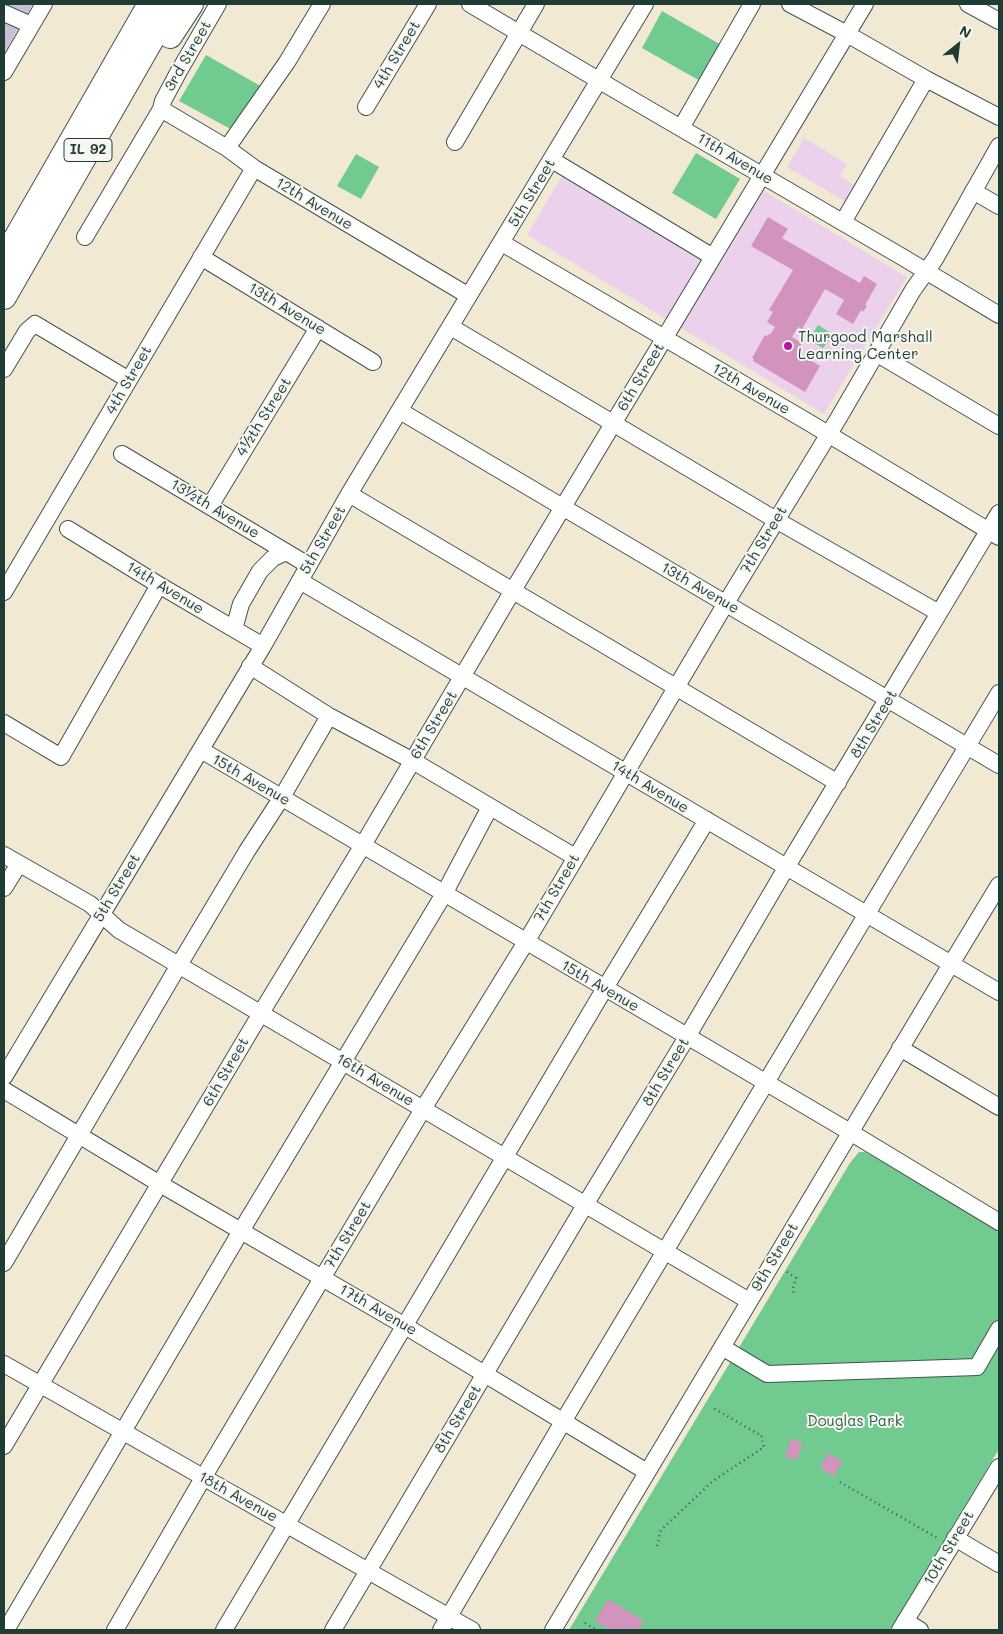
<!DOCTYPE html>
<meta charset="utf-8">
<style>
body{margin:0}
#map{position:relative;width:1003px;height:1634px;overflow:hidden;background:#f1e9d4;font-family:Mali,sans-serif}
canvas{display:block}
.frame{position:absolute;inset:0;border:5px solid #1f3d34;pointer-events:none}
.north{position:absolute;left:933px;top:20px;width:50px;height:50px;-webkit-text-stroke:4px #f6f6f2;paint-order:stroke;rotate:29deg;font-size:14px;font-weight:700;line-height:20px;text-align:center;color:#1f3d34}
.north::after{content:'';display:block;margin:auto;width:18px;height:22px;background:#1f3d34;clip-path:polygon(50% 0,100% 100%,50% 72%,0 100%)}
</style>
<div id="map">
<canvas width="1003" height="1634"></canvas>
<div class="frame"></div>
<div class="north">N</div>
</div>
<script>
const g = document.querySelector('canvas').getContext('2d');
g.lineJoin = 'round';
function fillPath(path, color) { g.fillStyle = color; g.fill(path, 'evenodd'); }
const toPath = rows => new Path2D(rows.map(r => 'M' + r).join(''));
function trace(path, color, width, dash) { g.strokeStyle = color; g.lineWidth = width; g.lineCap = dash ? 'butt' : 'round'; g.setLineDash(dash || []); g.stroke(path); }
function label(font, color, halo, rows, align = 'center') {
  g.font = font + ' Mali,sans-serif'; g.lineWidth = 4; g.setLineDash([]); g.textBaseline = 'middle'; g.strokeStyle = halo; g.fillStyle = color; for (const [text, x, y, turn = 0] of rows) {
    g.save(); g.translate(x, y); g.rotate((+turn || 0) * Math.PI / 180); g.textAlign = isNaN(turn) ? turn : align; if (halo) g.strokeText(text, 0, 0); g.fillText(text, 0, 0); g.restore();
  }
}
const built = toPath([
 [804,138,847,164,840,176,856,186,846,202,787,167],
 [563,174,718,268,764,191,907,277,824,414,527,235]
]);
const industrial = toPath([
 [4,4,33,4,4,53]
]);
const green = toPath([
 [662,11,723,46,702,82,642,48],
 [206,55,264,88,236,132,179,101],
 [696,153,740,179,716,219,672,193],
 [356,154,379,167,361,199,337,186],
 [818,325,832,334,832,336,823,348,809,340],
 [859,1152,865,1152,871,1155,999,1230,999,1449,890,1630,569,1630,850,1163]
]);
const building = toPath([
 [768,217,788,229,782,238,860,283,864,276,877,284,865,305,867,306,863,312,861,310,853,324,836,314,844,300,825,289,802,329,798,327,792,337,802,343,797,352,820,366,805,392,753,361,754,359,752,358,765,335,767,336,769,334,770,335,775,327,767,322,773,312,769,310,793,270,751,246],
 [791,1439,803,1442,797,1460,785,1457],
 [828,1453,841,1460,842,1462,834,1476,820,1468],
 [608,1599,644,1621,638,1630,611,1630,595,1621]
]);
const path = toPath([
 [787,1272,796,1278,793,1288,794,1296],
 [840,1482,939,1539],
 [657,1546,661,1530,713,1481,764,1447,761,1437,762,1436,713,1408],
 [585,1623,596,1630]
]);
const minor = toPath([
 [470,4,600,81,904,258,999,315],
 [790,4,847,34,926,79,999,117],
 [968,4,999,21],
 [4,13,31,25],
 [4,72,44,4],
 [366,107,428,4],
 [161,109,227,148,254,168,469,296],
 [681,128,752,4],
 [455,142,536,4],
 [227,148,287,62,322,4],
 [552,160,713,257],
 [973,191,999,206],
 [843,222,926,79],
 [85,237,161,109,163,101,179,71,218,4],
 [502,243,808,422,999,537],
 [201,257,373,362],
 [451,327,776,520,939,613],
 [876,353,999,426],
 [4,369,27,331,35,324,129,380],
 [400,411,999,765],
 [122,454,308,565],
 [349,494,838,783],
 [210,506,318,328],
 [68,529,159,585,263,646],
 [300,581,999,992],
 [4,592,254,168],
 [234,629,241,604,260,571,273,558,286,552],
 [250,666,329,716,413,761,575,857],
 [4,723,61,757,159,585],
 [201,750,850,1132,999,1222],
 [4,855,90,904,119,930,749,1301],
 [4,888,19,864],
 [900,1048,999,1107],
 [4,1077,263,646,349,494,645,4],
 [4,1090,160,1184,405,1326,647,1472],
 [4,1263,179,965,247,851,282,797,329,716],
 [722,1347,767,1374,977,1367,999,1329],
 [4,1364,472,1630],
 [4,1446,261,1013,363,845,512,592,865,4],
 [955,1538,999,1564],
 [905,1621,920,1630],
 [6,1630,241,1231,444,894,490,807],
 [115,1630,203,1478,423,1109,526,942,726,603,838,419,913,290,935,259,999,146],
 [224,1630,605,988,707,820],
 [333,1630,585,1205,687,1037,786,868,999,513],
 [441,1630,564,1420,999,693],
 [553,1630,951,964,999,885],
 [900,1630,999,1467]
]);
const highway = toPath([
 [170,36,191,4],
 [4,259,150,4],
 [4,297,172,4]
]);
const markers = [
 [788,346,5,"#b5179e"]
];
const shields = [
 [88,150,48]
];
const shieldNames = [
 ["IL 92",88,150]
];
const streetNames = [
 ["4th Street",397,55,-59],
 ["3rd Street",188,56,-60],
 ["11th Avenue",735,159,31],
 ["5th Street",532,193,-59],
 ["12th Avenue",314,204,31],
 ["13th Avenue",287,309,31],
 ["6th Street",641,377,-59],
 ["4th Street",129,380,-60],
 ["12th Avenue",751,389,30],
 ["4½th Street",264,417,-58],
 ["13½th Avenue",215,509,31],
 ["5th Street",323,540,-60],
 ["7th Street",764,540,-59],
 ["14th Avenue",165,588,31],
 ["13th Avenue",700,588,30],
 ["8th Street",874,724,-59],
 ["6th Street",434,725,-59],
 ["15th Avenue",251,780,30],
 ["14th Avenue",650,787,31],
 ["5th Street",117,888,-59],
 ["7th Street",557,888,-60],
 ["15th Avenue",600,986,30],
 ["6th Street",226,1072,-60],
 ["8th Street",666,1072,-59],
 ["16th Avenue",375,1080,31],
 ["7th Street",348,1235,-59],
 ["9th Street",775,1257,-59],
 ["17th Avenue",378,1310,30],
 ["8th Street",458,1419,-59],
 ["18th Avenue",238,1497,29],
 ["10th Street",949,1548,-59]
];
const poiNames = [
 ["Thurgood Marshall",798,337],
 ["Learning Center",798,354]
];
const parkNames = [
 ["Douglas Park",855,1421]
];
fillPath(built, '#ebd1eb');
fillPath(industrial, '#cbbfd5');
fillPath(green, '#71ca90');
fillPath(building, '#d293bd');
trace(minor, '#3e574c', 18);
trace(highway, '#3e574c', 26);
trace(path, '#3e574c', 2.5, [1, 4]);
trace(minor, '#fff', 16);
trace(highway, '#fff', 24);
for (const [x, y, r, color] of markers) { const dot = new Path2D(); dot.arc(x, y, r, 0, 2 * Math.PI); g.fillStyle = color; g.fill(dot); trace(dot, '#f6f6f2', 2); }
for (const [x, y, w] of shields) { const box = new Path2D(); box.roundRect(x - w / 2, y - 11.5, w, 23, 4); g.fillStyle = '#f6f6f2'; g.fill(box); trace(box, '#1f3d34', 1); }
label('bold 14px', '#1f3d34', null, shieldNames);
label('15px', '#1f3d34', '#f6f6f2', streetNames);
label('15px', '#1f3d34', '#f6f6f2', poiNames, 'left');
label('15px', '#34604b', '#f6f6f2', parkNames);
</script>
